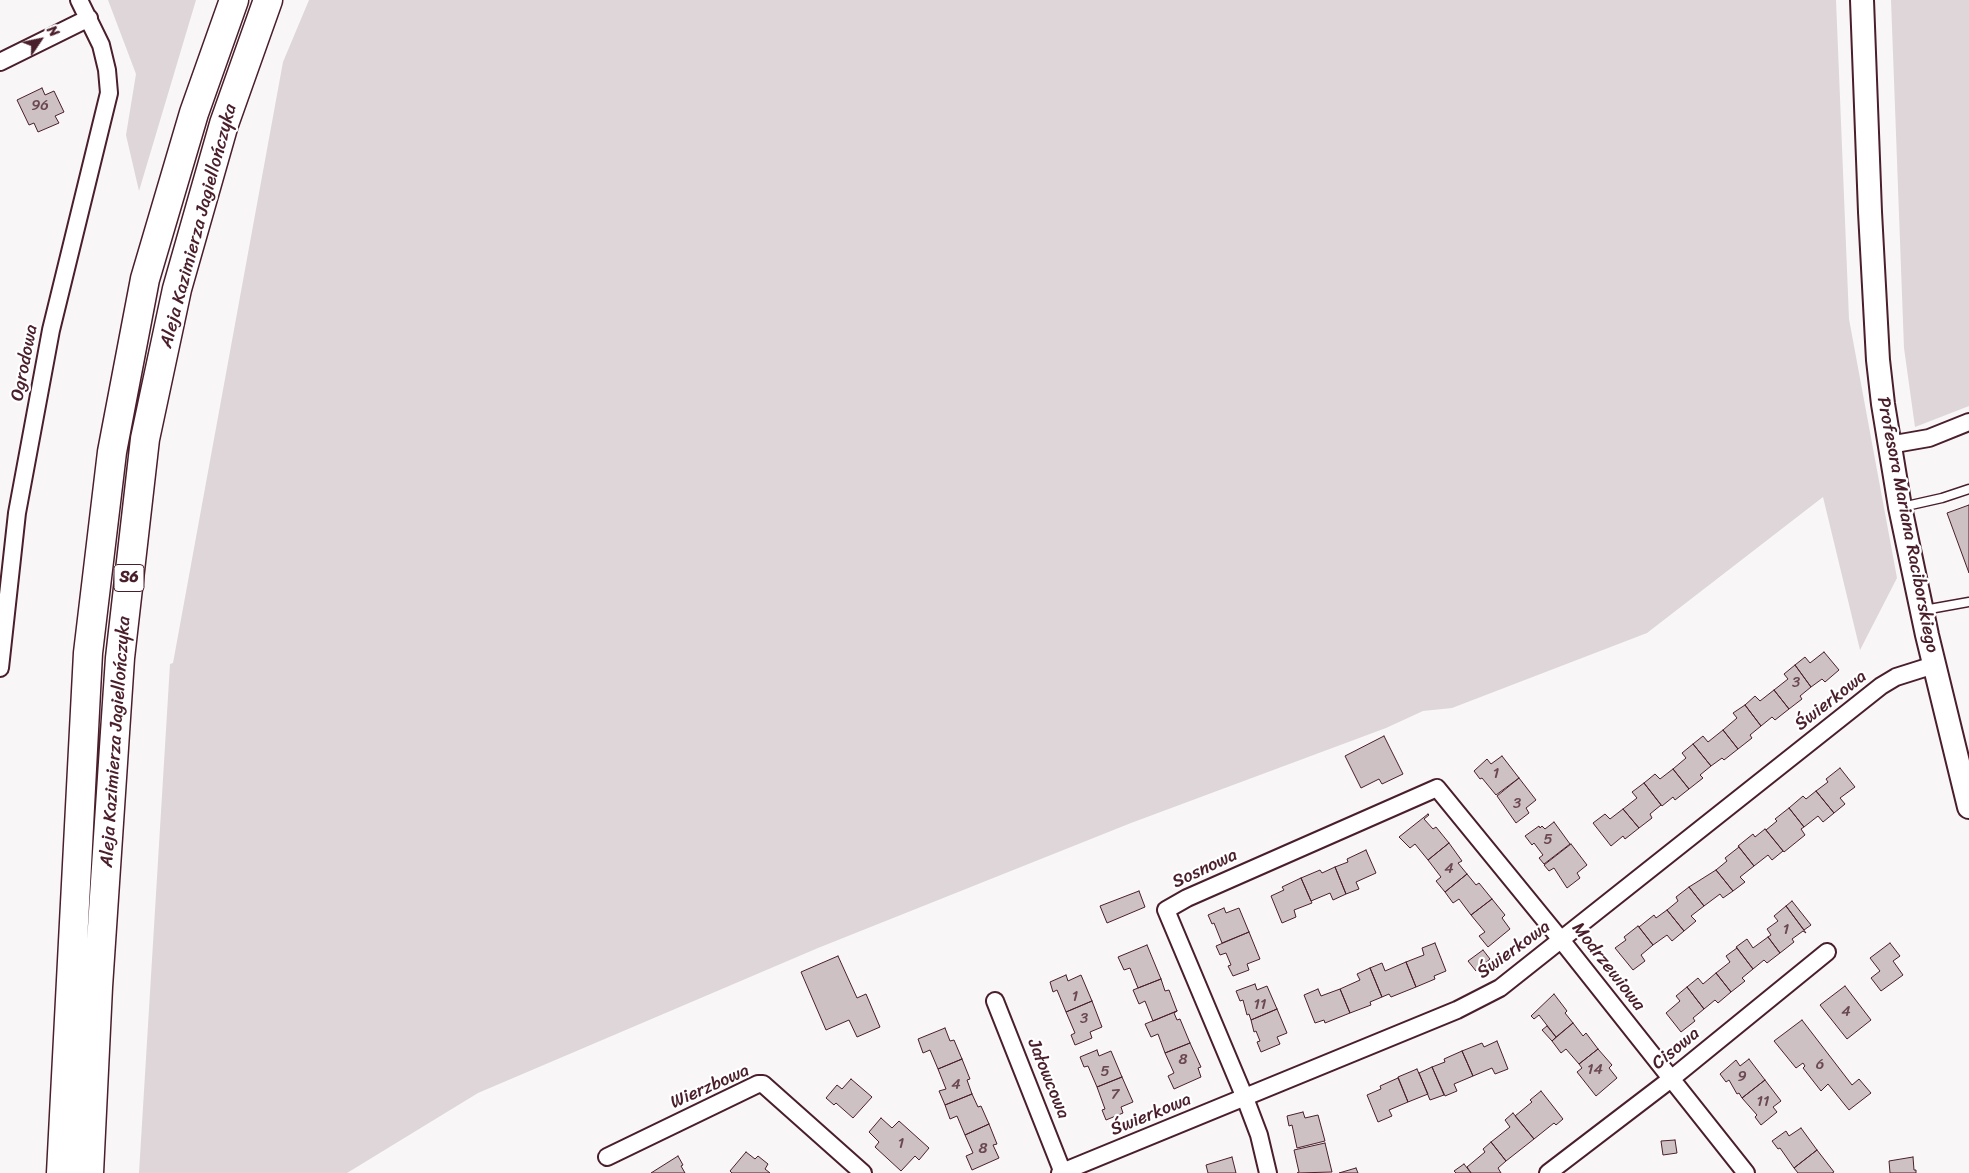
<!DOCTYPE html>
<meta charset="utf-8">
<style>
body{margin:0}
#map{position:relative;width:1969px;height:1173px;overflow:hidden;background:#f8f6f7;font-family:Sriracha,sans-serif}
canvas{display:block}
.north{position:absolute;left:15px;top:15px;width:50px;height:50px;-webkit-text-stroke:4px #fff;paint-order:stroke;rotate:56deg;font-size:14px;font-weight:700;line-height:20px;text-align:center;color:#4a1f2b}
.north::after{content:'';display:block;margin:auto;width:18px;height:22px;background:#4a1f2b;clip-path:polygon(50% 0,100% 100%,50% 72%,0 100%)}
</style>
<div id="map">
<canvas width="1969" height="1173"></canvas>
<div class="north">N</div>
</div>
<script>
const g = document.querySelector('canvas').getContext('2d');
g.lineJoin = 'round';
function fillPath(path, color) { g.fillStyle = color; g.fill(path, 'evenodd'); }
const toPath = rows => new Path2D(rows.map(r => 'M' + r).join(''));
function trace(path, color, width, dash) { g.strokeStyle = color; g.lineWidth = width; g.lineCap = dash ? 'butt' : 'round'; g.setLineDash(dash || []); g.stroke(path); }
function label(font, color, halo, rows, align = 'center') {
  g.font = font + ' Sriracha,sans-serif'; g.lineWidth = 4.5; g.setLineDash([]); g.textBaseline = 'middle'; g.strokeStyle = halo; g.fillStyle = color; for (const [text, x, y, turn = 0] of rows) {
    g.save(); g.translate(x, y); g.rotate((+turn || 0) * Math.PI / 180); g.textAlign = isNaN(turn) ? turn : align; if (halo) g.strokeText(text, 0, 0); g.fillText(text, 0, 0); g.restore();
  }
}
const green = toPath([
 [108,0,196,0,139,191,126,135,136,74],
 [309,0,1836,0,1849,319,1897,578,1860,650,1823,497,1647,633,1452,708,1423,711,1386,728,1131,823,818,948,478,1093,347,1173,139,1173,170,664,173,663,283,62],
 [1891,0,1969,0,1969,406,1915,427,1904,348]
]);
const building = toPath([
 [42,88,45,95,54,91,64,112,55,116,59,123,38,132,34,123,29,125,17,100,42,88],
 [1969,505,1969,573,1947,513,1969,505],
 [1824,652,1839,670,1825,682,1822,679,1811,687,1795,665,1805,657,1810,663,1824,652],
 [1795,665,1811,687,1800,696,1802,699,1789,709,1774,690,1788,679,1784,674,1795,665],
 [1774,690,1789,709,1775,720,1772,717,1761,726,1745,705,1755,696,1760,701,1774,690],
 [1745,705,1761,726,1750,735,1752,738,1738,749,1723,730,1737,718,1733,713,1745,705],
 [1723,730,1738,749,1724,760,1722,758,1711,766,1693,744,1703,736,1708,742,1723,730],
 [1384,736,1403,774,1382,784,1379,779,1361,788,1345,756,1384,736],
 [1693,744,1711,766,1700,775,1703,778,1689,789,1673,769,1686,758,1682,753,1693,744],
 [1502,756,1519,778,1496,795,1482,778,1480,779,1474,771,1487,759,1491,764,1502,756],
 [1840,768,1855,787,1840,798,1845,804,1834,813,1816,791,1828,782,1826,779,1840,768],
 [1673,769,1689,789,1675,800,1673,797,1662,806,1644,783,1655,774,1660,779,1673,769],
 [1519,778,1536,800,1526,808,1529,813,1516,823,1497,796,1519,778],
 [1644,783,1661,805,1650,814,1652,818,1639,828,1623,809,1637,798,1632,792,1644,783],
 [1816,791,1834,813,1823,822,1818,816,1804,827,1789,808,1803,796,1806,799,1816,791],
 [1789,808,1804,827,1801,829,1805,835,1784,852,1766,830,1777,821,1775,819,1789,808],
 [1623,809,1639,828,1625,839,1623,836,1611,846,1593,823,1605,814,1610,819,1623,809],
 [1428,814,1429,815,1424,819,1433,829,1436,827,1449,843,1428,860,1415,844,1410,848,1399,837,1428,814],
 [1554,822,1570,844,1544,864,1539,858,1543,855,1534,843,1532,845,1525,836,1539,826,1540,828,1542,826,1545,829,1554,822],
 [1765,829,1783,851,1772,860,1768,855,1754,866,1738,846,1753,834,1755,837,1765,829],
 [1449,843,1462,861,1458,863,1467,874,1445,892,1436,881,1441,877,1428,860,1449,843],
 [1571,844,1587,865,1577,873,1580,878,1567,888,1554,868,1549,871,1544,865,1571,844],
 [1739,847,1754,866,1740,877,1745,882,1733,891,1716,870,1727,861,1725,858,1739,847],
 [1366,850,1376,873,1356,882,1359,889,1346,894,1335,867,1348,862,1347,859,1366,850],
 [1335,867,1346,894,1333,900,1330,893,1311,901,1301,878,1320,870,1322,873,1335,867],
 [1716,870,1733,891,1723,898,1720,894,1704,906,1689,887,1716,870],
 [1467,874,1476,885,1479,883,1492,899,1471,915,1459,899,1453,903,1445,892,1467,874],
 [1301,878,1312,903,1294,910,1296,917,1282,923,1271,896,1284,890,1282,887,1301,878],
 [1689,887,1704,906,1691,916,1696,921,1684,931,1667,910,1678,901,1676,897,1689,887],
 [1139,891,1145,907,1107,923,1100,906,1139,891],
 [1492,899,1505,915,1502,918,1510,929,1488,947,1479,936,1485,932,1471,915,1492,899],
 [1792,901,1811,925,1804,930,1786,906,1792,901],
 [1786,906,1806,933,1803,931,1792,939,1794,942,1780,953,1768,937,1771,935,1767,929,1778,921,1774,916,1786,906],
 [1224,908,1226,913,1239,908,1249,932,1222,943,1214,923,1212,924,1208,915,1224,908],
 [1667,910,1684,931,1672,941,1667,935,1653,945,1639,927,1654,915,1656,918,1667,910],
 [1638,926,1653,945,1641,955,1645,961,1633,970,1615,948,1626,940,1624,937,1638,926],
 [1249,932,1260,959,1247,964,1249,970,1233,976,1228,966,1231,965,1226,953,1220,955,1216,946,1249,932],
 [1768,937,1780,953,1767,963,1764,960,1753,969,1736,947,1747,939,1753,948,1768,937],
 [1435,943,1446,971,1434,976,1435,979,1416,987,1406,962,1424,955,1422,948,1435,943],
 [1890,943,1900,956,1893,961,1903,975,1881,991,1871,978,1880,971,1870,958,1890,943],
 [1147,945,1161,979,1138,988,1130,968,1124,970,1118,957,1147,945],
 [1737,948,1753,969,1742,978,1745,981,1731,992,1716,973,1730,962,1726,956,1737,948],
 [1483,950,1490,959,1476,971,1468,961,1483,950],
 [838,956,857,998,866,994,880,1027,857,1037,849,1020,826,1030,801,972,838,956],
 [1406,962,1416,987,1391,997,1389,994,1382,997,1370,968,1382,963,1385,971,1406,962],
 [1370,968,1382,997,1370,1002,1371,1005,1350,1013,1340,989,1360,980,1357,974,1370,968],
 [1716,973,1731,992,1718,1003,1715,1000,1704,1009,1687,987,1698,978,1703,984,1716,973],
 [1066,975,1068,981,1081,975,1092,1001,1066,1012,1057,990,1053,992,1050,982,1066,975],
 [1161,979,1165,991,1169,990,1177,1011,1153,1021,1145,1001,1139,1004,1133,990,1161,979],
 [1255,984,1257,990,1267,986,1277,1009,1251,1020,1249,1014,1247,1015,1243,1000,1240,1001,1236,991,1255,984],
 [1845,986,1871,1020,1847,1039,1820,1005,1845,986],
 [1687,987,1704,1009,1693,1018,1695,1021,1681,1032,1666,1013,1680,1001,1676,996,1687,987],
 [1318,989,1321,996,1340,989,1350,1013,1325,1023,1324,1020,1315,1023,1304,995,1318,989],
 [1554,994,1567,1011,1565,1013,1573,1023,1556,1037,1539,1015,1534,1019,1531,1016,1554,994],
 [1092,1001,1102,1027,1090,1032,1092,1038,1075,1045,1071,1035,1075,1033,1066,1012,1092,1001],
 [1277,1009,1287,1033,1277,1037,1280,1044,1261,1052,1257,1042,1260,1041,1256,1031,1254,1032,1251,1020,1277,1009],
 [1177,1011,1174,1013,1177,1020,1180,1019,1190,1043,1165,1053,1158,1034,1151,1037,1145,1024,1177,1011],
 [1802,1020,1852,1085,1859,1079,1871,1093,1849,1110,1828,1084,1821,1091,1803,1068,1805,1066,1803,1063,1796,1068,1774,1041,1802,1020],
 [1573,1023,1583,1036,1586,1033,1598,1049,1579,1064,1566,1049,1561,1053,1552,1041,1573,1023],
 [1547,1026,1556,1037,1552,1041,1542,1030,1547,1026],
 [945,1028,950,1041,954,1040,962,1059,938,1069,930,1050,923,1053,918,1039,945,1028],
 [1497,1041,1508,1069,1495,1074,1492,1068,1473,1076,1462,1051,1482,1043,1484,1047,1497,1041],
 [1190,1043,1201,1067,1198,1068,1201,1077,1174,1089,1168,1076,1174,1073,1165,1053,1190,1043],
 [1598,1049,1612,1065,1609,1068,1617,1078,1596,1096,1577,1072,1582,1068,1579,1064,1598,1049],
 [1097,1050,1099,1056,1111,1051,1122,1077,1097,1087,1088,1066,1084,1067,1080,1057,1097,1050],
 [1462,1051,1473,1076,1454,1084,1457,1091,1445,1096,1432,1067,1445,1062,1444,1059,1462,1051],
 [962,1059,970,1079,967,1080,972,1094,945,1105,939,1091,946,1089,938,1069,962,1059],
 [1749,1059,1765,1080,1742,1098,1739,1093,1737,1094,1729,1080,1726,1082,1720,1074,1736,1060,1740,1066,1749,1059],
 [1432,1067,1444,1095,1430,1100,1419,1073,1432,1067],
 [1417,1069,1428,1094,1408,1102,1398,1077,1417,1069],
 [1122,1077,1133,1102,1121,1107,1123,1113,1106,1120,1102,1110,1105,1109,1097,1087,1122,1077],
 [1398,1078,1408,1102,1389,1110,1392,1116,1378,1122,1367,1095,1381,1089,1380,1086,1398,1078],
 [851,1079,872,1097,853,1118,836,1103,834,1105,826,1098,837,1085,842,1089,851,1079],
 [1765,1080,1781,1101,1773,1107,1777,1112,1761,1125,1755,1117,1757,1115,1742,1098,1765,1080],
 [1541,1091,1563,1119,1556,1125,1554,1123,1534,1139,1515,1116,1532,1102,1530,1100,1541,1091],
 [972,1094,978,1107,981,1106,989,1124,965,1135,957,1116,950,1119,945,1105,972,1094],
 [1303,1112,1305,1118,1318,1115,1325,1141,1297,1148,1292,1125,1289,1126,1287,1116,1303,1112],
 [1513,1113,1534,1139,1506,1161,1491,1142,1510,1127,1505,1120,1513,1113],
 [881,1118,892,1128,899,1121,929,1148,919,1160,915,1156,901,1171,875,1147,879,1142,869,1132,881,1118],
 [989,1124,997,1144,993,1145,999,1158,972,1170,966,1156,973,1153,965,1135,989,1124],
 [1801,1128,1817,1150,1794,1168,1780,1148,1778,1149,1772,1141,1786,1131,1789,1136,1801,1128],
 [1675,1140,1677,1153,1663,1155,1661,1141,1675,1140],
 [1491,1142,1506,1161,1498,1168,1501,1173,1471,1173,1467,1167,1485,1152,1483,1149,1491,1142],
 [1325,1143,1332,1172,1297,1173,1299,1172,1294,1150,1325,1143],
 [1817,1150,1834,1172,1832,1173,1798,1173,1794,1168,1817,1150],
 [746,1152,755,1159,758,1156,768,1164,765,1169,770,1173,732,1173,730,1171,746,1152],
 [678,1156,683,1165,681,1166,685,1173,651,1173,678,1156],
 [1232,1157,1236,1173,1208,1173,1206,1165,1232,1157],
 [1913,1157,1914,1170,1916,1170,1916,1173,1890,1173,1889,1161,1913,1157],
 [1464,1164,1471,1173,1456,1173,1454,1171,1464,1164],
 [1356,1168,1358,1173,1339,1173,1356,1168]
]);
const lane = toPath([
 [1902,507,1942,498,1969,489],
 [1924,610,1969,602]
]);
const street = toPath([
 [0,62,89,18],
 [1889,445,1929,438,1969,422],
 [0,668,17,513,51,330,109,93,107,70,101,45,79,0],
 [995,1001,1063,1173],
 [607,1157,758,1084,763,1084,863,1173],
 [1060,1173,1457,1010,1500,988,1881,686,1896,677,1934,665],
 [1268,1173,1259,1135,1245,1098,1166,910,1187,898,1437,788,1562,941,1746,1173],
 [1548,1173,1671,1079,1827,952]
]);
const secondary = toPath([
 [1862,0,1870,212,1878,360,1883,404,1900,507,1927,635,1969,807]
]);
const highway = toPath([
 [61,1173,88,653,112,452,145,279,194,113,234,0],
 [89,1173,98,987,120,658,145,439,177,289,224,124,268,0]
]);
const numberNames = [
 ["96",40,106],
 ["3",1796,683],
 ["1",1496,774],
 ["3",1517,804],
 ["5",1548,840],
 ["4",1449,869],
 ["1",1786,930],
 ["1",1075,997],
 ["11",1260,1005],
 ["4",1846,1012],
 ["3",1084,1019],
 ["8",1183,1060],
 ["6",1820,1065],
 ["14",1595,1070],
 ["5",1105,1072],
 ["9",1742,1077],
 ["4",956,1085],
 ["7",1115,1095],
 ["11",1763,1102],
 ["1",901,1144],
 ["8",983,1149]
];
const shields = [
 [129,578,30]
];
const shieldNames = [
 ["S6",129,578]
];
const streetNames = [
 ["Aleja Kazimierza Jagiellończyka",199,226,-75],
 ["Ogrodowa",25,363,-79],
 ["Profesora Mariana Raciborskiego",1907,525,79],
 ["Świerkowa",1831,701,-38],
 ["Aleja Kazimierza Jagiellończyka",116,742,-86],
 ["Sosnowa",1205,869,-25],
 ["Świerkowa",1514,950,-36],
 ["Modrzewiowa",1608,967,52],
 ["Cisowa",1676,1049,-39],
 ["Jałowcowa",1048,1079,68],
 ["Wierzbowa",710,1087,-24],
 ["Świerkowa",1151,1115,-22]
];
fillPath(green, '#ded6d9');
fillPath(building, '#cdc1c4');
trace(building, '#4a1f2b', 1);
trace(lane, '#4a1f2b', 11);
trace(street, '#4a1f2b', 20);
trace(secondary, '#4a1f2b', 26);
trace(highway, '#4a1f2b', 31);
trace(lane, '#fff', 8);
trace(street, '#fff', 16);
trace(secondary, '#fff', 22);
trace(highway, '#fff', 28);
label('15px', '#6b4851', null, numberNames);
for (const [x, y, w] of shields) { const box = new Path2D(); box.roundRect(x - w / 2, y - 13.5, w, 27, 4); g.fillStyle = '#fff'; g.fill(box); trace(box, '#4a1f2b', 1); }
label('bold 16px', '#4a1f2b', null, shieldNames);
label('18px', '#4a1f2b', '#fff', streetNames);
</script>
